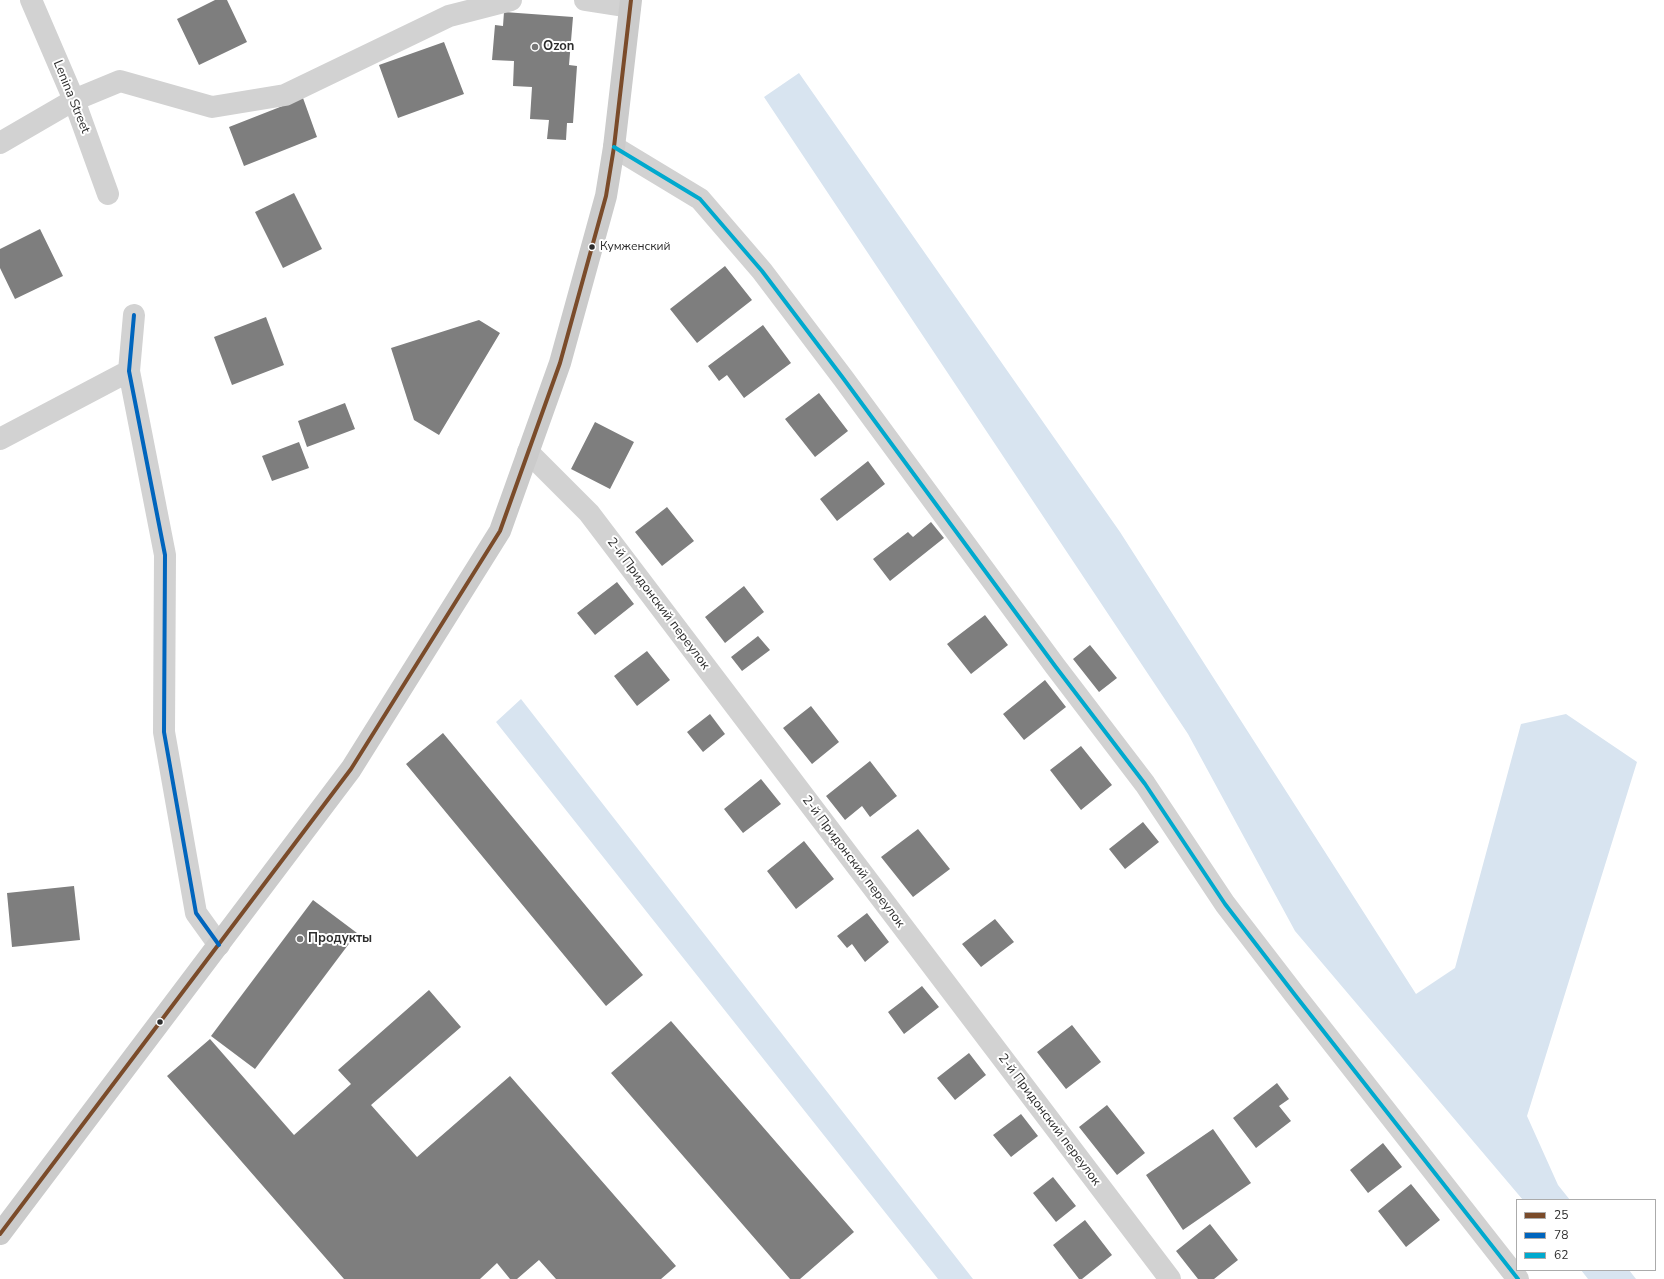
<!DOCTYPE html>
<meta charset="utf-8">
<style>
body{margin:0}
#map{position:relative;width:1664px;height:1279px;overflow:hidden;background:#fff;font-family:"Nunito Sans",sans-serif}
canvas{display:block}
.legend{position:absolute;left:1516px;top:1199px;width:140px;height:72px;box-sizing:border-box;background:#fff;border:1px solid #ababab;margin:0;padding:5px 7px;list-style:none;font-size:12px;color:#2d2d2d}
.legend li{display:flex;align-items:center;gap:8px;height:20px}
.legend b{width:20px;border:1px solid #ababab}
</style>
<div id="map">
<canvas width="1664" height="1279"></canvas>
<ul class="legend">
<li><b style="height:5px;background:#7a4b2a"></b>25</li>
<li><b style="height:5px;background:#0065bd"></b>78</li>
<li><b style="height:5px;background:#00a9ce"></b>62</li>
</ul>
</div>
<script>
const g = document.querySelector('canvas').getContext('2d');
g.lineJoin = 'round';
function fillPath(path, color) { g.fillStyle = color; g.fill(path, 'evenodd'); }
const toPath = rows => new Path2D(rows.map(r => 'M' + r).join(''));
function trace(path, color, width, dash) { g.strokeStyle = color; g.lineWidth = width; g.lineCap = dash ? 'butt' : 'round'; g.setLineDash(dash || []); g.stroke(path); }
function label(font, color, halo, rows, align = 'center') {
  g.font = font + ' "Nunito Sans",sans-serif'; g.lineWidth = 4; g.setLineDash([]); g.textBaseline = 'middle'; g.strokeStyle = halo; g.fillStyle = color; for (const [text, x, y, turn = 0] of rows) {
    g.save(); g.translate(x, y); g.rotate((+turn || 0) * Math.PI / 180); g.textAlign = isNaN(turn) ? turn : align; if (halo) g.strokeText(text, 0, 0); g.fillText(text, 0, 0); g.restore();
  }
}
const water = toPath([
 [799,73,1120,532,1416,994,1455,968,1521,724,1566,714,1637,762,1527,1116,1558,1185,1570,1200,1523,1200,1295,931,1188,734,764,97],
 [521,699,973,1279,938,1279,496,722],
 [1581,1270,1629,1270,1636,1279,1588,1279]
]);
const building = toPath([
 [215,0,227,0,247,42,199,65,177,19],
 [504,12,573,17,569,65,577,66,573,123,567,123,566,140,547,139,549,120,530,119,532,87,513,86,514,61,492,60,495,25,503,26],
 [444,42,464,94,398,118,379,65],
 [303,98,317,137,244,166,229,127],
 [294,193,322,249,283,268,255,212],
 [40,229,63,276,15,299,0,268,0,249],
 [725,266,752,300,697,343,670,309],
 [266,317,284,365,232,385,214,337],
 [479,320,500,333,439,435,414,420,391,348],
 [763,325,791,363,744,398,727,375,719,381,708,366],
 [819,393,848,431,815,457,785,419],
 [345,403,355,429,307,447,298,421],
 [595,422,634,442,610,489,571,469],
 [299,442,309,468,272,481,262,456],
 [868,461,885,484,837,521,820,499],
 [667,507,694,541,662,566,635,532],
 [931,522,944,538,890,581,873,559,908,532,913,537],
 [617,582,634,604,595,635,577,613],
 [744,586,764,612,725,643,705,617],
 [985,615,1008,645,971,674,947,644],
 [758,636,770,650,742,671,731,657],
 [1090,645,1117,678,1099,692,1073,659],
 [647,651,670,680,637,706,614,676],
 [1045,680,1066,707,1024,740,1003,714],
 [811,706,839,742,812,764,783,728],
 [710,714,725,734,703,752,687,732],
 [443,733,643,975,606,1006,406,764],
 [1081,746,1112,785,1081,810,1050,770],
 [870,761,897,796,870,817,862,806,845,820,826,796],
 [761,779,781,804,743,833,724,809],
 [1143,822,1159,842,1125,869,1109,849],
 [918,829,950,869,913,897,881,857],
 [804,841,834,879,796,909,767,871],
 [74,886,80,940,12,947,7,893],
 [313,900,357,933,255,1069,211,1036],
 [867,913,889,942,865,962,852,944,847,948,837,936],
 [995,919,1014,942,981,967,962,944],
 [922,986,939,1007,904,1034,888,1012],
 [429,990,461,1027,371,1105,417,1157,510,1076,676,1266,661,1279,556,1279,539,1260,517,1279,510,1279,497,1263,480,1279,344,1279,167,1076,210,1039,294,1135,351,1084,338,1070],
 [671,1021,854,1232,800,1279,790,1279,611,1073],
 [1072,1025,1101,1062,1066,1089,1037,1052],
 [969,1053,986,1075,955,1100,937,1078],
 [1277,1083,1289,1099,1279,1106,1291,1121,1256,1148,1233,1118],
 [1107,1105,1145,1153,1117,1175,1079,1127],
 [1021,1114,1038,1136,1011,1157,993,1135],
 [1213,1129,1251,1183,1183,1230,1146,1175],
 [1383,1143,1402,1167,1368,1193,1350,1170],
 [1053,1177,1076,1206,1056,1222,1033,1193],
 [1411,1184,1440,1220,1406,1247,1378,1211],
 [1085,1220,1112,1255,1082,1279,1079,1279,1053,1245],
 [1210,1224,1238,1260,1214,1279,1198,1279,1176,1251]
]);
const street = toPath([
 [31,0,74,100,108,194],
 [585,0,630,7],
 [0,143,74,100,120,81,212,107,285,95,449,16,511,0],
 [614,147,700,199,762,271,843,378,1055,666,1145,784,1225,904,1295,995,1518,1279],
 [134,315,129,371,165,555,164,732,196,913,219,945],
 [0,439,129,371],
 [528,452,589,513,1170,1279]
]);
const secondary = toPath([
 [0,1234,351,769,500,531,560,363,606,196,614,147,631,0]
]);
const bus1 = toPath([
 [0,1234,351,769,500,531,560,363,606,196,614,147,631,0]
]);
const bus2 = toPath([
 [134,315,129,371,165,555,164,732,196,913,219,945]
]);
const bus3 = toPath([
 [614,147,700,199,762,271,843,378,1055,666,1145,784,1225,904,1295,995,1518,1279]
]);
const markers = [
 [535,47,4,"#767676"],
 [592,247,3.5,"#2d2d2d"],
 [300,939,4,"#767676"],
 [160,1022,3.5,"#2d2d2d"]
];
const busNames = [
 ["Кумженский",600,247]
];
const poiNames = [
 ["Ozon",543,47],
 ["Продукты",308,939]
];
const streetNames = [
 ["Lenina Street",71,97,68],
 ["2-й Придонский переулок",658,604,53],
 ["2-й Придонский переулок",853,862,53],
 ["2-й Придонский переулок",1049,1120,53]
];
fillPath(water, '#d8e4f0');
fillPath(building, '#7e7e7e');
trace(street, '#d2d2d2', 22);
trace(secondary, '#cbcbcb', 22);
trace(bus1, '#7a4b2a', 4);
trace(bus2, '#0065bd', 4);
trace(bus3, '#00a9ce', 4);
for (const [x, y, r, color] of markers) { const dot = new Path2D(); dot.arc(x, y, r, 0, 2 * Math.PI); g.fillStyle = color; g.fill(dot); trace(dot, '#fff', 1.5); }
label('12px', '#2d2d2d', '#fff', busNames, 'left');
label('bold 13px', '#2d2d2d', '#fff', poiNames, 'left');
label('13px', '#2d2d2d', '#fff', streetNames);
</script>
